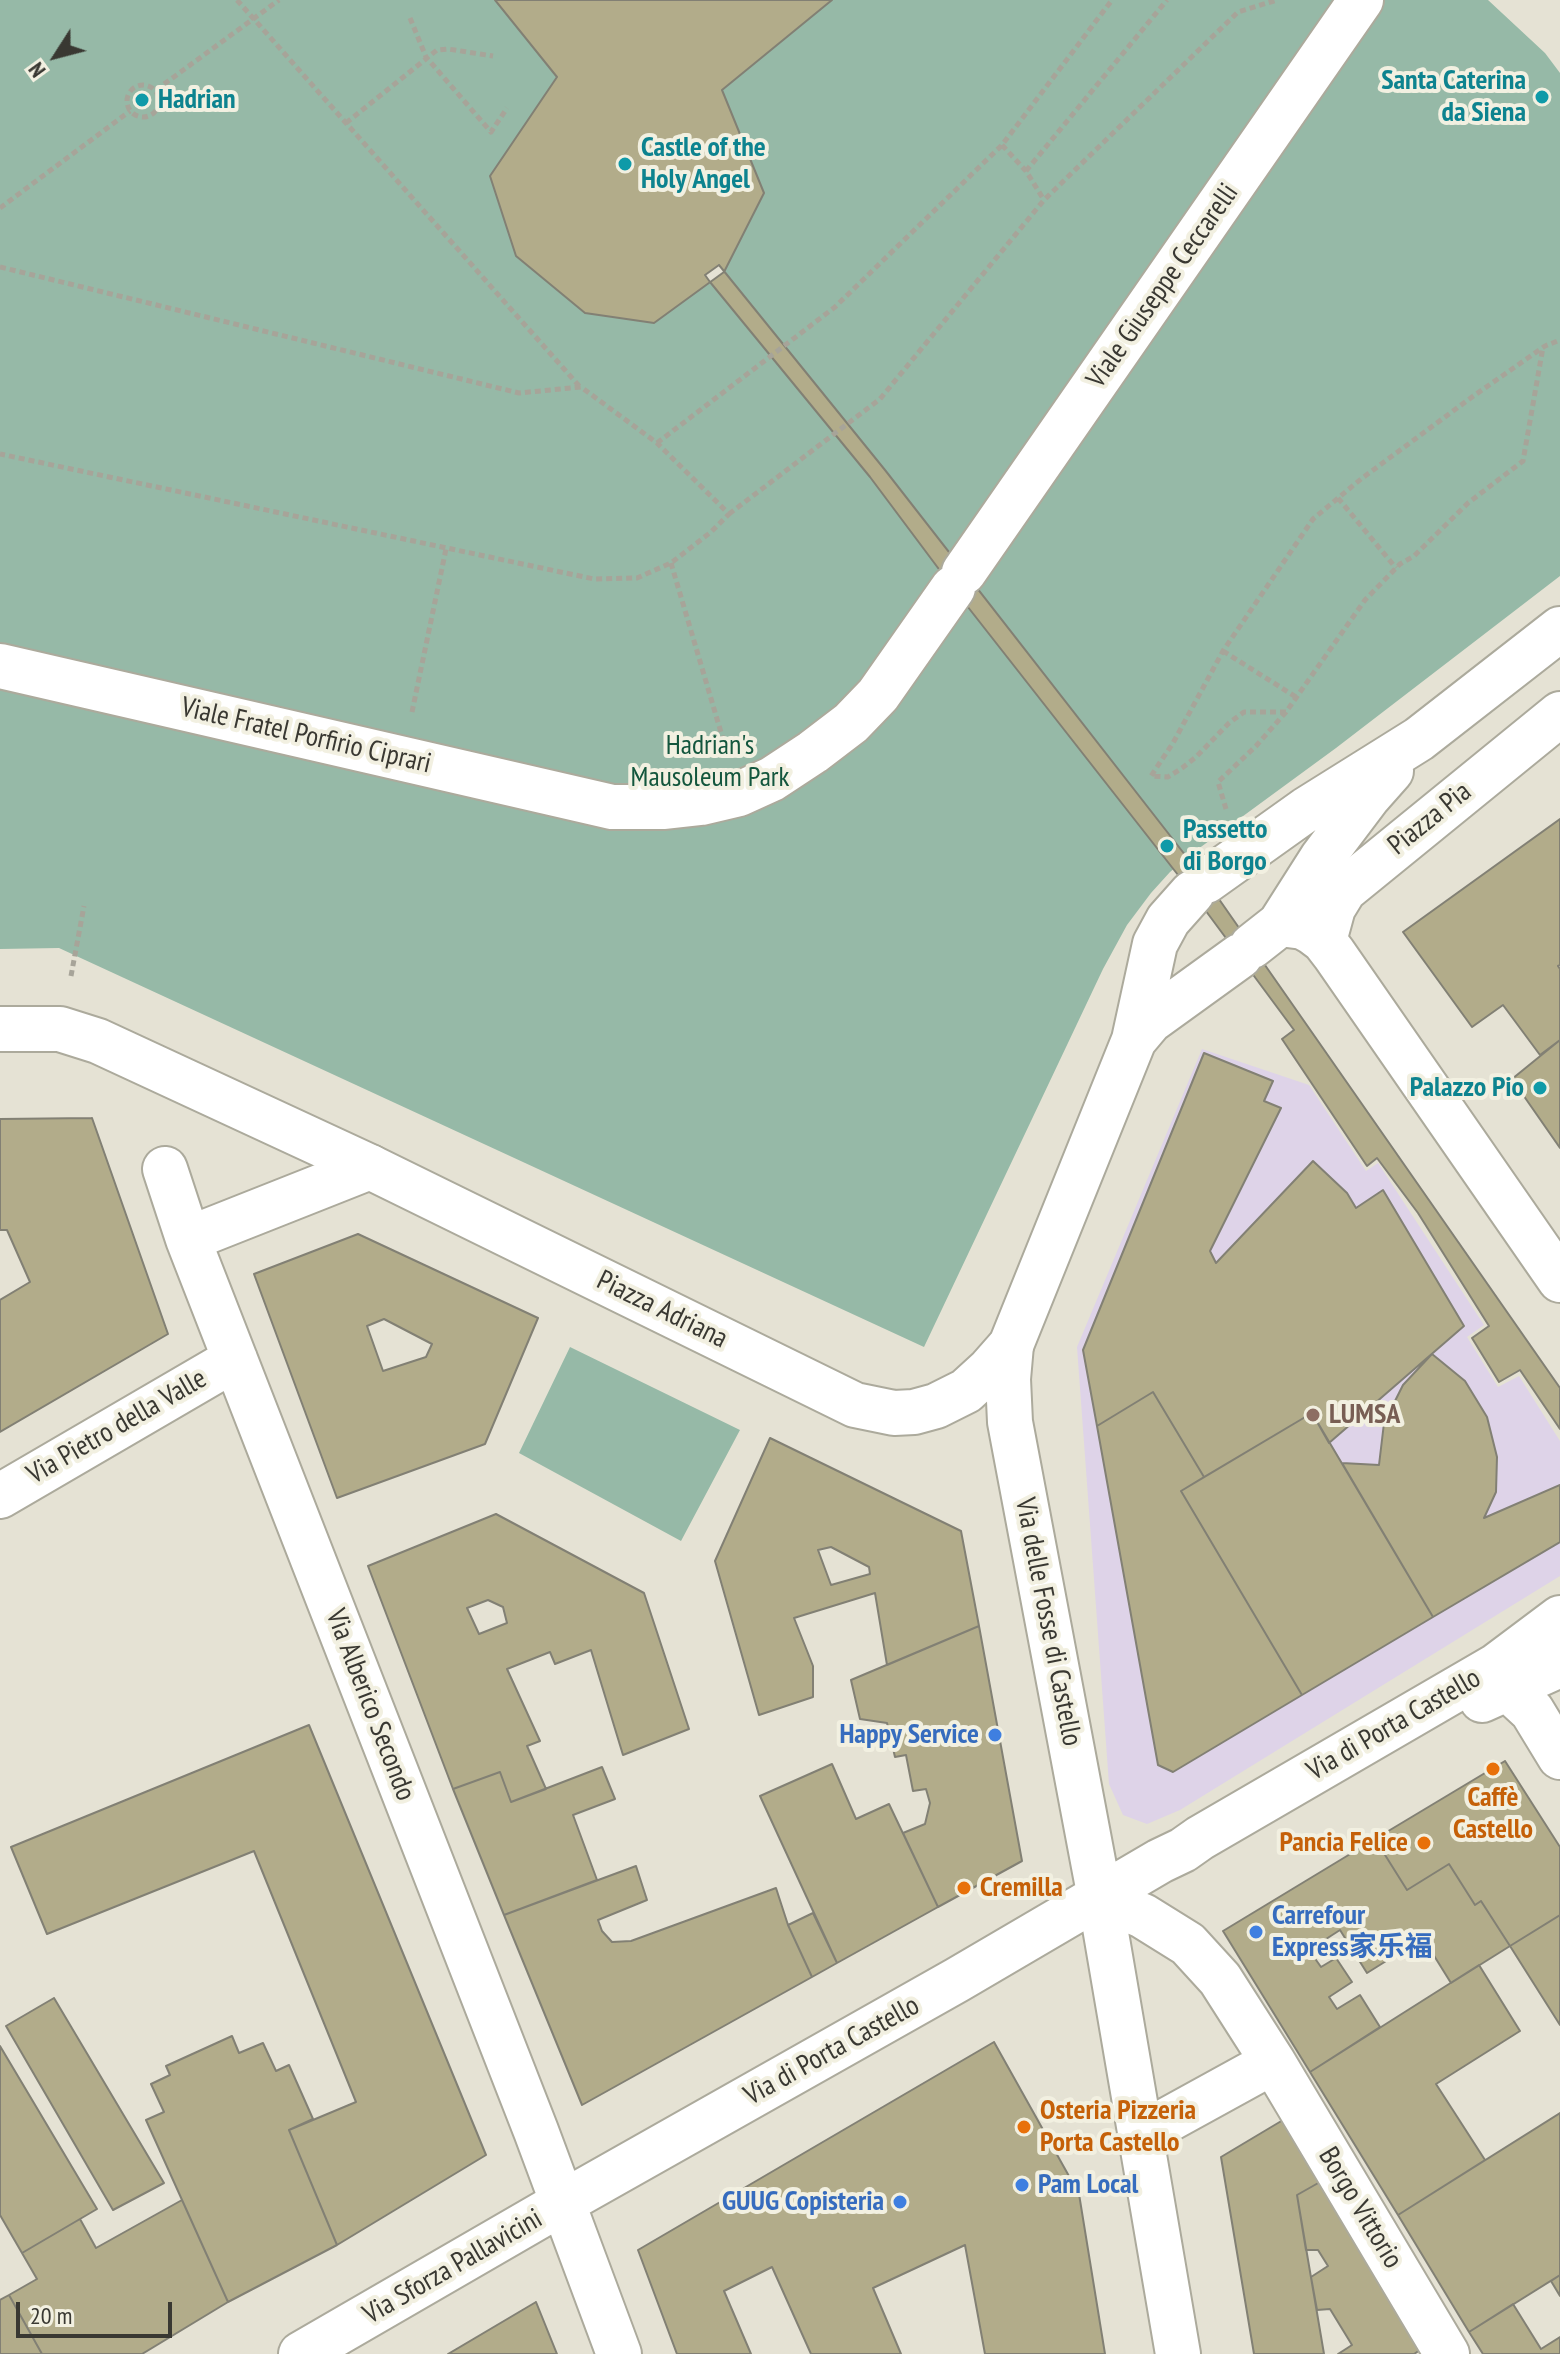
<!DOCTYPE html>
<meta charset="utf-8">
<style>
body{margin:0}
#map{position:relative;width:1560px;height:2354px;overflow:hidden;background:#e5e2d4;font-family:"PT Sans Narrow",sans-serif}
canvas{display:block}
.north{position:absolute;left:16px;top:16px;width:80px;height:80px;-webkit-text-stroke:6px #f2f0e1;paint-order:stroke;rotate:234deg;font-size:22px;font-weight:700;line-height:32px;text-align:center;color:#393832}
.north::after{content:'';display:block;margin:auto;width:28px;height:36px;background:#393832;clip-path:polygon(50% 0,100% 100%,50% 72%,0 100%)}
.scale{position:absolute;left:16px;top:2302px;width:156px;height:36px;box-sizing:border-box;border:4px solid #393832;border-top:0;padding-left:10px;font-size:24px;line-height:28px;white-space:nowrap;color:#393832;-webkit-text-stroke:6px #f2f0e1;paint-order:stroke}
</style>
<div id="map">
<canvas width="1560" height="2354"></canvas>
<div class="north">N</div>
<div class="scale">20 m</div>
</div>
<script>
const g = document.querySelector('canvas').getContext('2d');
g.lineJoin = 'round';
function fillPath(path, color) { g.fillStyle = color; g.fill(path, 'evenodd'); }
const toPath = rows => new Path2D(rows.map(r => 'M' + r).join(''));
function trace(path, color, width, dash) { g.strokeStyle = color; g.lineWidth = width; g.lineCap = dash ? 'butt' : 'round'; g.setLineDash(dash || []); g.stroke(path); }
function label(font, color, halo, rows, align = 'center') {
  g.font = font + ' "PT Sans Narrow","Noto Sans SC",sans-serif'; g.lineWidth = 8; g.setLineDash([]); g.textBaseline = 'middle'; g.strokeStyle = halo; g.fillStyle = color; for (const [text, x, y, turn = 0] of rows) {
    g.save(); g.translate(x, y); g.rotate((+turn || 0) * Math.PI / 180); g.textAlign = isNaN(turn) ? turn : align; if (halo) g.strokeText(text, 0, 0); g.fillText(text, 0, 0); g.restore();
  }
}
const education = toPath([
 [1202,1049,1309,1085,1366,1171,1378,1163,1484,1325,1467,1337,1498,1387,1519,1376,1560,1441,1560,1576,1180,1810,1147,1824,1123,1815,1109,1784,1077,1347]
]);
const green = toPath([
 [0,0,495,0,557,77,490,176,516,256,585,313,654,323,724,272,764,193,722,90,832,0,1488,0,1545,53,1560,73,1560,576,1336,748,1194,852,1170,872,1151,893,1127,925,1103,969,924,1347,59,948,0,949],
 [570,1347,740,1430,681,1541,519,1453]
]);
const building = toPath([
 [495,0,832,0,722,90,764,193,724,272,654,323,585,313,516,256,490,176,557,77,495,0],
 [719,265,885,470,1214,892,1560,1388,1560,1429,1520,1370,1499,1382,1472,1338,1489,1326,1418,1213,1377,1158,1367,1166,1282,1039,1294,1030,1200,903,953,588,870,477,710,282,705,275,719,265],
 [1560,819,1560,965,1558,966,1560,969,1560,1040,1540,1055,1503,1005,1472,1027,1403,932,1560,819],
 [1560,1040,1560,1148,1512,1079,1560,1040],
 [1204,1053,1273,1081,1264,1101,1281,1108,1210,1251,1216,1263,1313,1161,1347,1193,1356,1208,1383,1190,1464,1326,1329,1443,1312,1413,1204,1477,1153,1392,1097,1426,1083,1350,1204,1053],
 [92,1118,168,1334,0,1432,0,1300,30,1282,7,1230,0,1230,0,1119,92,1118],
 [358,1234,538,1318,485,1444,337,1498,254,1274,358,1234],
 [384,1319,432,1344,426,1357,383,1371,367,1326,384,1319],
 [1432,1354,1465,1381,1487,1417,1497,1457,1496,1492,1484,1518,1560,1485,1560,1542,1433,1617,1342,1463,1379,1465,1384,1423,1403,1385,1432,1354],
 [1153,1392,1204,1477,1181,1491,1302,1695,1173,1772,1158,1765,1097,1426,1153,1392],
 [1312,1413,1433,1617,1302,1695,1181,1491,1312,1413],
 [770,1438,961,1531,979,1626,887,1665,875,1593,794,1618,813,1666,813,1697,759,1715,715,1561,770,1438],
 [831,1547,869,1567,870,1574,831,1585,818,1550,831,1547],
 [496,1514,644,1593,689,1729,623,1755,591,1650,555,1664,550,1652,507,1669,540,1741,527,1746,546,1789,511,1802,500,1772,453,1789,368,1566,496,1514],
 [488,1600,503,1607,507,1623,479,1634,467,1608,488,1600],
 [979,1626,1022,1861,938,1907,903,1833,925,1824,930,1803,926,1789,913,1791,906,1755,895,1757,887,1723,860,1719,851,1680,979,1626],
 [309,1725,486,2155,337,2245,289,2130,356,2102,254,1851,47,1934,11,1847,309,1725],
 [1505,1761,1560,1847,1560,1915,1510,1946,1481,1901,1475,1905,1449,1864,1407,1890,1375,1839,1505,1761],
 [832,1764,856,1819,889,1804,938,1907,837,1963,760,1796,832,1764],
 [602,1767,615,1799,573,1815,597,1880,504,1915,453,1789,500,1772,511,1802,602,1767],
 [1375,1839,1407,1890,1449,1864,1475,1905,1481,1901,1510,1946,1451,1983,1423,1938,1367,1973,1340,1930,1309,1950,1321,1967,1336,1958,1352,1982,1329,1997,1337,2009,1360,1995,1380,2027,1310,2072,1223,1931,1375,1839],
 [636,1866,647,1900,598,1920,602,1931,612,1942,631,1941,776,1888,788,1925,812,1977,582,2105,504,1915,636,1866],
 [813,1913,837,1963,812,1977,788,1925,813,1913],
 [1560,1915,1560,2025,1510,1946,1560,1915],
 [1479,1965,1520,2031,1436,2084,1485,2160,1398,2215,1310,2072,1479,1965],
 [54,1998,164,2183,113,2210,6,2026,54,1998],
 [232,2036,239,2053,263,2043,276,2071,289,2065,313,2119,289,2130,337,2245,228,2302,146,2120,164,2112,151,2084,170,2075,166,2066,232,2036],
 [994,2042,1079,2194,1105,2354,985,2354,965,2245,873,2288,901,2354,811,2354,772,2267,724,2291,751,2354,677,2354,638,2250,994,2042],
 [0,2046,97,2209,22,2253,0,2215,0,2046],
 [1560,2113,1560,2275,1469,2332,1398,2215,1560,2113],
 [1283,2120,1320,2182,1297,2195,1324,2354,1254,2354,1221,2157,1283,2120],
 [1320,2182,1423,2348,1414,2354,1338,2354,1352,2345,1330,2309,1317,2310,1311,2277,1328,2266,1318,2250,1306,2250,1297,2195,1320,2182],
 [182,2200,228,2302,142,2354,42,2354,9,2295,37,2279,22,2253,80,2219,96,2248,182,2200],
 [1560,2275,1560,2296,1551,2281,1560,2275],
 [9,2295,42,2354,0,2354,0,2300,9,2295],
 [536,2302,557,2354,448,2354,536,2302],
 [1513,2304,1541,2349,1560,2337,1560,2354,1483,2354,1469,2332,1513,2304]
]);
const path = toPath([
 [237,0,580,387],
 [410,18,426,57,491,132,507,108],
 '127 101a16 16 0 1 1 32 0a16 16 0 1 1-32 0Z',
 [156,90,279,0],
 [346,123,437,50,448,49,493,56],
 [1002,145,1026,171,1044,200],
 [1026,171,1167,0],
 [0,208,130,111],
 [0,267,519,393,581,387,657,443,729,514,711,532,671,563,637,578,594,579,0,454],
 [657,443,835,307,1002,145,1112,0],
 [1338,498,1396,568],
 [729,514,880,399,1044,200,1238,12,1277,0],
 [671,563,725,746],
 [1223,651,1296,697],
 [412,712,446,549],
 [1286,712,1244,712,1229,723,1196,757,1182,768,1168,777,1151,776,1173,743,1223,651,1313,519,1361,479,1472,397,1545,346,1560,340],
 [1226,809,1218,782,1256,746,1286,712,1365,600,1400,564,1414,556,1468,503,1523,461,1543,347],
 [71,976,84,906]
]);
const minor = toPath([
 [964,572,1361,0],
 [0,666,612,807,665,807,701,803,739,794,772,779,813,752,851,723,878,695,953,588],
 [1280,924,1303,927,1312,932,1324,941,1334,954,1560,1280],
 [1324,941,1333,908,1344,890,1560,714],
 [165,1169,188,1239,536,2131,619,2354],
 [188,1239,370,1167],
 [1011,1345,1008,1379,1010,1422,1100,1898,1178,2354],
 [0,1496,235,1359],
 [1506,1687,1532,1711,1560,1757],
 [1482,1700,1560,1665],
 [1100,1898,1143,1916,1188,1944,1220,1979,1273,2062,1447,2354],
 [1142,2134,1273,2062],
 [301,2354,562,2203,957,1980,1160,1861,1183,1850,1200,1838,1496,1666,1560,1618]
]);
const major = toPath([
 [1206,881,1307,809,1419,739,1560,629],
 [1252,946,1280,924,1322,858,1368,797,1391,771],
 [0,1029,60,1029,98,1041,370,1167,855,1405,894,1413,914,1412,936,1406,966,1391,989,1370,1011,1345,1134,1040,1155,944,1168,920,1192,893],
 [1134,1040,1150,1021,1240,956]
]);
const markers = [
 [1542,97,8,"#0f9aa8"],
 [142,100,8,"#0f9aa8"],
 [625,164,8,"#0f9aa8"],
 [1167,846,8,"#0f9aa8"],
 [1540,1088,8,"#0f9aa8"],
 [1313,1415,8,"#8d6e63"],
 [995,1735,8,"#3f7fe0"],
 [1493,1769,8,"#e8710a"],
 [1424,1843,8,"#e8710a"],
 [964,1888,8,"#e8710a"],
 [1256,1932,8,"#3f7fe0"],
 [1024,2127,8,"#e8710a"],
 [1022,2185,8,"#3f7fe0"],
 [900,2202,8,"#3f7fe0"]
];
const cultureNames = [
 ["Santa Caterina",1526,81,"right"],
 ["da Siena",1526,113,"right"],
 ["Hadrian",158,100],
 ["Castle of the",641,148],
 ["Holy Angel",641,180],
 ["Passetto",1183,830],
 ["di Borgo",1183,862],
 ["Palazzo Pio",1524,1088,"right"]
];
const streetNames = [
 ["Viale Giuseppe Ceccarelli",1163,286,-55],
 ["Viale Fratel Porfirio Ciprari",306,736,13],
 ["Piazza Pia",1430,819,-39],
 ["Piazza Adriana",662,1310,26],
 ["Via Pietro della Valle",117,1427,-30],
 ["Via delle Fosse di Castello",1048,1622,79],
 ["Via Alberico Secondo",370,1705,69],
 ["Via di Porta Castello",1394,1725,-30],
 ["Via di Porta Castello",832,2051,-29],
 ["Borgo Vittorio",1360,2208,59],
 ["Via Sforza Pallavicini",453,2267,-30]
];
const parkNames = [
 ["Hadrian's",710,746],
 ["Mausoleum Park",710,778]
];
const educationNames = [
 ["LUMSA",1329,1415]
];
const shopNames = [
 ["Happy Service",979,1735],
 ["Carrefour",1272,1916,"left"],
 ["Express家乐福",1272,1948,"left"],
 ["Pam Local",1038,2185,"left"],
 ["GUUG Copisteria",884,2202]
];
const foodNames = [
 ["Caffè",1493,1798,"center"],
 ["Castello",1493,1830,"center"],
 ["Pancia Felice",1408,1843,"right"],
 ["Cremilla",980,1888],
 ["Osteria Pizzeria",1040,2111],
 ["Porta Castello",1040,2143]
];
fillPath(education, '#ded3e8');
fillPath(green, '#96b9a7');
fillPath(building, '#b2ac8a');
trace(building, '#828074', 2);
trace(minor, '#acaa9c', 48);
trace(major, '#acaa9c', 48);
trace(path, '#a7a499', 5, [6, 4]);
trace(minor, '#fff', 44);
trace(major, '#fff', 44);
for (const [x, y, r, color] of markers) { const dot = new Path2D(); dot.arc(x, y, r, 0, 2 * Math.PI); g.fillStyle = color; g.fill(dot); trace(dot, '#f2f0e1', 3); }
label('bold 28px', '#0d838f', '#f2f0e1', cultureNames, 'left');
label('28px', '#393832', '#f2f0e1', streetNames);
label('28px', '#13563d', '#f2f0e1', parkNames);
label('bold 28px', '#785e54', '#f2f0e1', educationNames, 'left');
label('bold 28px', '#366cbe', '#f2f0e1', shopNames, 'right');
label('bold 28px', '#c56008', '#f2f0e1', foodNames, 'left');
</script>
